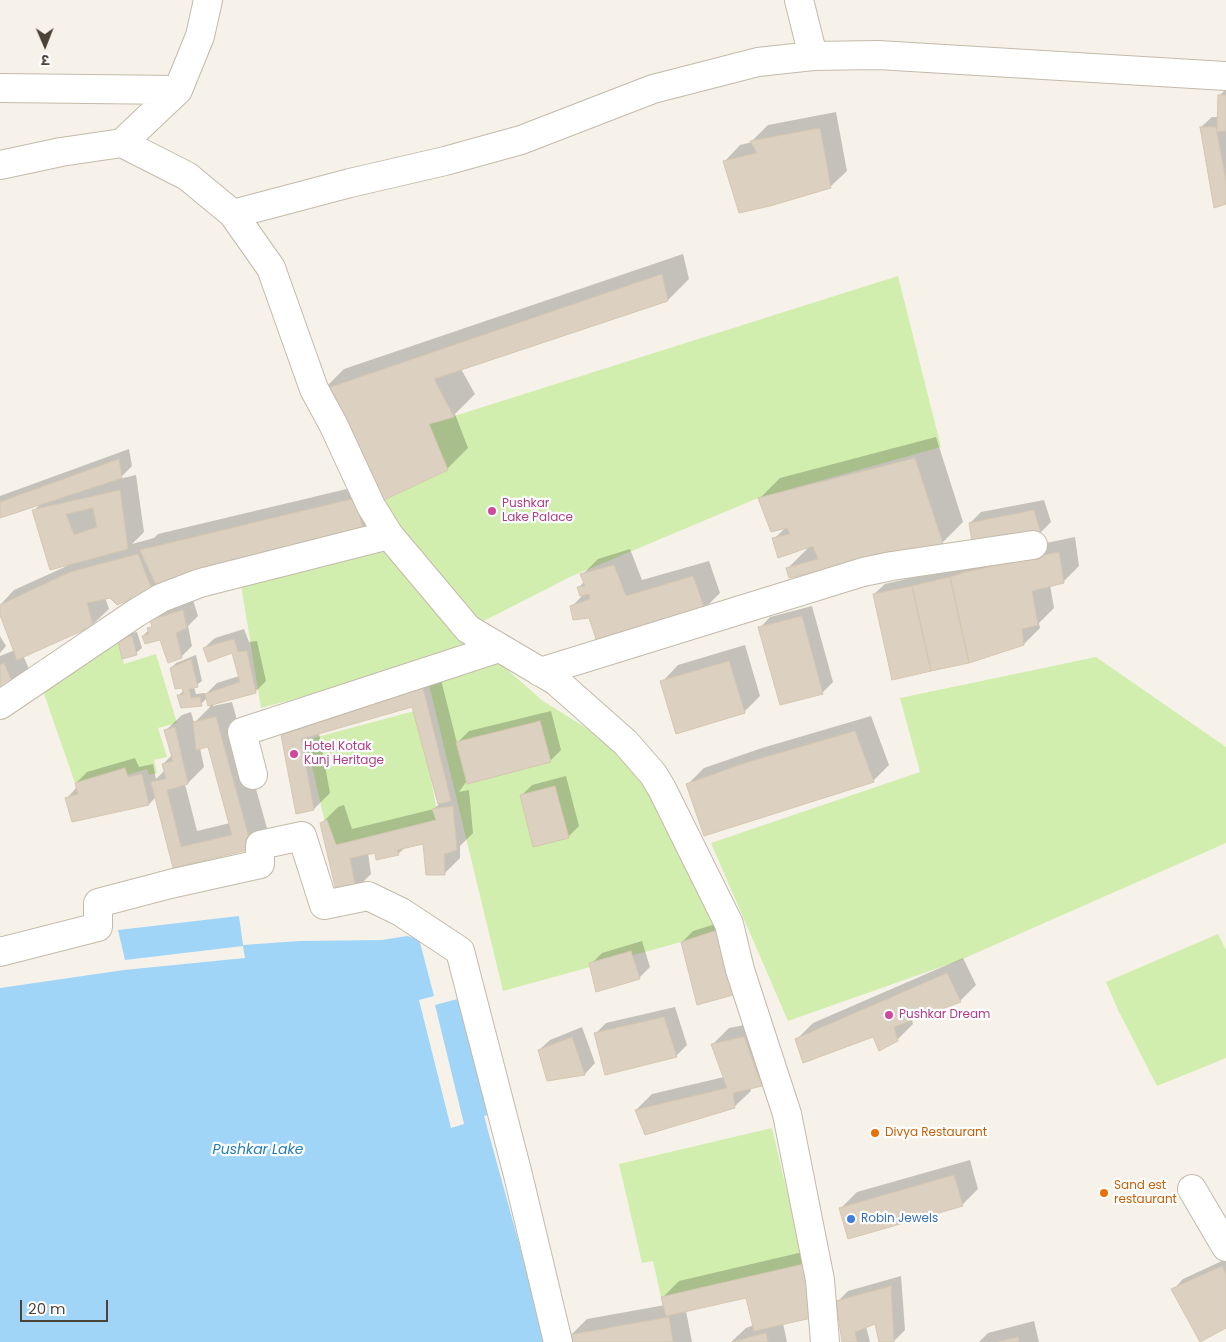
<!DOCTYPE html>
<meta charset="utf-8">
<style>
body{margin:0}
#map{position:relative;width:1226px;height:1342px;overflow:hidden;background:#f6f2e9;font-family:Poppins,"Noto Sans Devanagari",sans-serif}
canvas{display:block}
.north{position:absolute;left:20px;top:20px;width:50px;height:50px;-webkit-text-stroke:4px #fff;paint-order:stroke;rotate:179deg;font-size:14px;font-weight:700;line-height:20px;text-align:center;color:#4b4336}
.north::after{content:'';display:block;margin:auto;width:18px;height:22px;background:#4b4336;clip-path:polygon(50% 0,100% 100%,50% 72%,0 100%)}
.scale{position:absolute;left:20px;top:1300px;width:88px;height:22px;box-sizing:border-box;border:2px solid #4b4336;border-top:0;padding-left:6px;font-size:15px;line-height:18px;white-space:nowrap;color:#4b4336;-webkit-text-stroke:4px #fff;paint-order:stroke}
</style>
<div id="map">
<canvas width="1226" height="1342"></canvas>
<div class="north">उ</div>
<div class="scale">20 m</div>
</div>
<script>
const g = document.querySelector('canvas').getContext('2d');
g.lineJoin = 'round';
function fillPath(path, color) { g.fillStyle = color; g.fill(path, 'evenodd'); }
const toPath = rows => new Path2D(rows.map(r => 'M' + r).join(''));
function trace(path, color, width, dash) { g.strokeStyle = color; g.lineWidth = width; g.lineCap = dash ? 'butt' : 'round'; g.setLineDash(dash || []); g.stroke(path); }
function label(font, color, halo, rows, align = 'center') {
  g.font = font + ' Poppins,sans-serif'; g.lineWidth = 4.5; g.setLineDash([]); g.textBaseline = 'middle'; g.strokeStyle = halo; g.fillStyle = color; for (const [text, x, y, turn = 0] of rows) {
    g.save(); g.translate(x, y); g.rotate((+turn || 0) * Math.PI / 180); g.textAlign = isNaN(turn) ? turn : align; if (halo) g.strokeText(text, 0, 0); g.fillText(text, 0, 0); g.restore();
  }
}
const green = toPath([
 [898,276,941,447,758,498,570,577,470,628,374,505,448,470,429,424],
 [387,540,454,623,543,701,665,777,727,927,692,939,503,991,424,664,261,708,241,585],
 [118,640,124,664,156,654,177,723,158,728,167,757,154,760,157,773,149,775,147,769,127,775,124,768,75,783,43,691],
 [1096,657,1226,747,1226,843,958,961,788,1021,711,843,920,772,900,698],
 [418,710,439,822,331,849,306,740],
 [1218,934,1226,950,1226,1058,1157,1086,1118,1010,1106,982],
 [772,1128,804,1264,661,1297,653,1261,642,1263,619,1164]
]);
const water = toPath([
 [239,916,243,945,300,941,382,940,407,936,419,939,434,996,419,1000,451,1128,464,1124,435,1005,465,997,495,1113,484,1116,546,1342,0,1342,0,988,124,970,245,958,243,946,125,960,118,930]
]);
const shadow = toPath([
 [1226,89,1226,202,1201,127,1212,117,1218,117,1219,96],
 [836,112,847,171,830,187,724,162,740,145,752,142,752,141,768,125],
 [683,254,689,279,668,300,461,369,475,394,455,414,468,448,447,469,331,389,324,389,344,369],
 [936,437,963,522,942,543,787,569,811,545,774,539,785,528,759,499,780,478],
 [129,449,132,466,119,479,136,475,144,532,132,544,154,538,158,534,372,483,379,519,363,535,157,584,152,589,105,597,109,609,92,625,23,655,31,674,0,701,0,656,15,650,0,612,0,605,14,590,67,566,34,510,42,503,0,516,0,496],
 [1044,500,1051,522,1040,533,970,523,981,512],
 [1075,537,1079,566,1063,582,1050,585,1054,608,1039,623,1040,628,1024,644,874,594,885,584,962,566,984,556],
 [630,549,642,580,709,561,720,593,704,609,589,616,571,607,585,593,579,587,585,581,582,575,598,559],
 [193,600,198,616,188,626,192,646,181,657,161,638,143,636,153,625,151,620,162,610],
 [812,606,833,682,822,693,760,628,770,617],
 [244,629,249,642,257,641,266,681,255,692,213,704,213,706,232,702,268,832,174,867,156,797,149,804,67,798,77,787,76,783,87,772,135,758,139,767,153,764,156,779,165,770,163,764,172,755,165,731,182,715,191,712,194,723,210,707,207,698,201,704,179,695,184,690,171,668,176,663,196,655,202,681,194,687,196,694,205,693,205,695,217,683,239,676,233,652,204,648,215,638],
 [209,746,230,823,197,831,185,784,188,783,204,767,200,748],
 [137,632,142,648,136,653,119,640,124,635],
 [0,636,6,646,0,653],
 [745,645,760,696,744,712,662,682,678,665],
 [439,672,457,743,469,731,551,711,561,750,550,761,466,782,459,792,469,790,473,833,460,846,460,858,444,874,424,843,406,847,398,854,376,851,368,853,371,874,355,890,322,823,338,807,344,805,352,829,434,809,439,804,413,706,319,733,330,793,314,809,282,735,299,719],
 [871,716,889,765,873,781,688,784,704,768,762,748],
 [566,776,579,826,568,837,521,796,532,785],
 [738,917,743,983,732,994,682,942,693,931],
 [642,941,650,967,639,978,591,964,602,953],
 [963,958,976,985,960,1001,912,1019,913,1024,897,1040,874,1036,797,1039,813,1023],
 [675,1007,687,1045,676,1056,595,1034,606,1023],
 [760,1022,777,1069,761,1085,750,1087,751,1091,734,1107,636,1110,652,1094,724,1077,713,1044,729,1028],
 [582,1027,595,1063,585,1074,539,1050,550,1040],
 [970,1160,978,1189,962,1205,841,1208,857,1192],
 [820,1248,783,1323,787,1342,731,1342,746,1328,754,1325,747,1297,686,1311,692,1342,572,1342,571,1335,587,1319,665,1305,663,1297,679,1281],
 [1226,1259,1226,1326,1173,1290,1183,1279],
 [901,1276,905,1330,894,1341,881,1342,876,1322,866,1326,870,1342,843,1342,837,1302,848,1291],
 [1034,1321,1039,1342,979,1342,988,1333]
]);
const building = toPath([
 [1218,95,1226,95,1226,131,1217,132,1218,95],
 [1200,127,1216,127,1226,181,1226,204,1214,208,1200,127],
 [820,128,831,188,770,206,739,213,723,161,757,153,750,141,820,128],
 [662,274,668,301,434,379,454,417,429,424,448,470,384,500,331,390,319,391,662,274],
 [915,458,943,544,789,578,786,568,818,559,813,546,778,558,772,538,790,534,787,528,771,532,758,498,915,458],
 [119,459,122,478,0,518,0,502,119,459],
 [120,490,128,549,50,570,32,510,120,490],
 [356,498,364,536,157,587,140,550,356,498],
 [93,508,97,527,74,535,66,514,93,508],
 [1034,510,1041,534,973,547,969,523,1034,510],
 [1059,552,1064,583,1032,591,1038,625,1022,629,1024,645,969,663,950,577,966,572,1059,552],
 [138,554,152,590,117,605,110,598,87,603,93,626,17,660,0,615,0,605,70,572,138,554],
 [614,565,626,596,693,576,705,610,597,642,589,618,573,620,570,606,590,599,589,594,580,596,577,587,585,586,580,574,614,565],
 [950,577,969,663,931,671,912,586,950,577],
 [912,586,931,671,892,680,873,594,912,586],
 [183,610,187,628,176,633,182,658,168,663,160,640,145,644,142,636,149,634,147,628,152,627,150,620,183,610],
 [802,616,823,694,780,705,758,627,802,616],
 [132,636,137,655,122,659,118,640,132,636],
 [234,639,238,652,247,651,256,693,208,706,205,694,240,682,232,653,208,662,203,648,234,639],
 [191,659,198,687,189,689,191,698,200,697,202,706,181,708,177,695,184,695,182,688,175,689,170,668,191,659],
 [729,661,745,713,676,734,660,681,729,661],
 [4,663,16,691,0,702,0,665,4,663],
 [423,688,451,801,438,804,412,707,301,739,314,810,296,814,281,735,423,688],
 [216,717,252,849,173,868,151,782,166,779,162,764,173,761,164,730,175,727,188,784,167,790,181,847,232,835,208,747,196,750,193,722,216,717],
 [540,721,551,762,467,784,456,742,540,721],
 [855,731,874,782,704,836,686,784,745,763,855,731],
 [125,768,128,777,142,774,149,805,72,822,65,798,78,794,75,783,125,768],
 [555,786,569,838,533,847,520,795,555,786],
 [453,806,457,850,444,854,445,875,426,875,423,844,397,850,399,855,376,860,375,853,350,858,356,891,337,895,320,823,327,820,336,845,436,820,432,809,453,806],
 [727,927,733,995,697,1005,681,942,727,927],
 [631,951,640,979,596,992,589,963,631,951],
 [947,973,961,1002,894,1027,898,1041,879,1051,873,1037,803,1063,795,1039,947,973],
 [664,1017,677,1057,605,1075,594,1033,664,1017],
 [572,1037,585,1075,547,1081,538,1050,572,1037],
 [744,1037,762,1086,733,1093,735,1108,645,1135,635,1110,727,1088,711,1044,744,1037],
 [954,1175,963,1206,848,1239,839,1208,954,1175],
 [804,1264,816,1317,754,1331,746,1298,666,1316,661,1297,804,1264],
 [1222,1266,1226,1274,1226,1328,1200,1342,1171,1289,1222,1266],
 [891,1286,894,1342,879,1342,875,1324,855,1332,857,1342,842,1342,836,1301,891,1286],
 [669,1317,673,1342,571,1342,569,1335,669,1317],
 [766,1333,768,1342,733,1342,750,1337,766,1333],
 [1018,1337,1019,1342,998,1342,1018,1337]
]);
const minor = toPath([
 [799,0,813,56],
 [0,88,178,90],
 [122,143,187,176,233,214,271,268,314,389,333,424,371,506,389,535,468,629,556,681,626,743,653,774,662,789,729,924,740,970,787,1114,820,1280,825,1342],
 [0,165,61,152,122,143,178,90,200,36,208,0],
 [233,214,350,183,445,161,521,140,653,89,758,62,813,56,878,55,1226,76],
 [540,672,863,572,892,566,1033,545],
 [0,705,136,613,161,598,200,583,389,535],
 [253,775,242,732,499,648],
 [0,952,98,927,98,903,170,884,260,864,260,845,302,836,324,905,368,896,401,912,460,951,518,1175,558,1342],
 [1192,1189,1226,1247]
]);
const markers = [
 [492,511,5,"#d1479c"],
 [294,754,5,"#d1479c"],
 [889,1015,5,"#d1479c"],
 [875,1133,5,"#e8710a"],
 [1104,1193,5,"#e8710a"],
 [851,1219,5,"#3f7fe0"]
];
const hotelNames = [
 ["Pushkar",502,504],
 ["Lake Palace",502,518],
 ["Hotel Kotak",304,747],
 ["Kunj Heritage",304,761],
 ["Pushkar Dream",899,1015]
];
const foodNames = [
 ["Divya Restaurant",885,1133],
 ["Sand est",1114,1186],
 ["restaurant",1114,1200]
];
const shopNames = [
 ["Robin Jewels",861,1219]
];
const waterNames = [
 ["Pushkar Lake",258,1150]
];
fillPath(green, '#d2eeae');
fillPath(water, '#a0d5f8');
fillPath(shadow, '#0003');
fillPath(building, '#dcd1c0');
trace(building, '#d5c6b0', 1);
trace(minor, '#c3baaa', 30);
trace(minor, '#fff', 28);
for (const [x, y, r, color] of markers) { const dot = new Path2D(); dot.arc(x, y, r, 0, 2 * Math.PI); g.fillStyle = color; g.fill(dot); trace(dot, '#fff', 2); }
label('12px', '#b23c85', '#fff', hotelNames, 'left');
label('12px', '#c56008', '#fff', foodNames, 'left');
label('12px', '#366cbe', '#fff', shopNames, 'left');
label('italic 14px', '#227cba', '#fff', waterNames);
</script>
